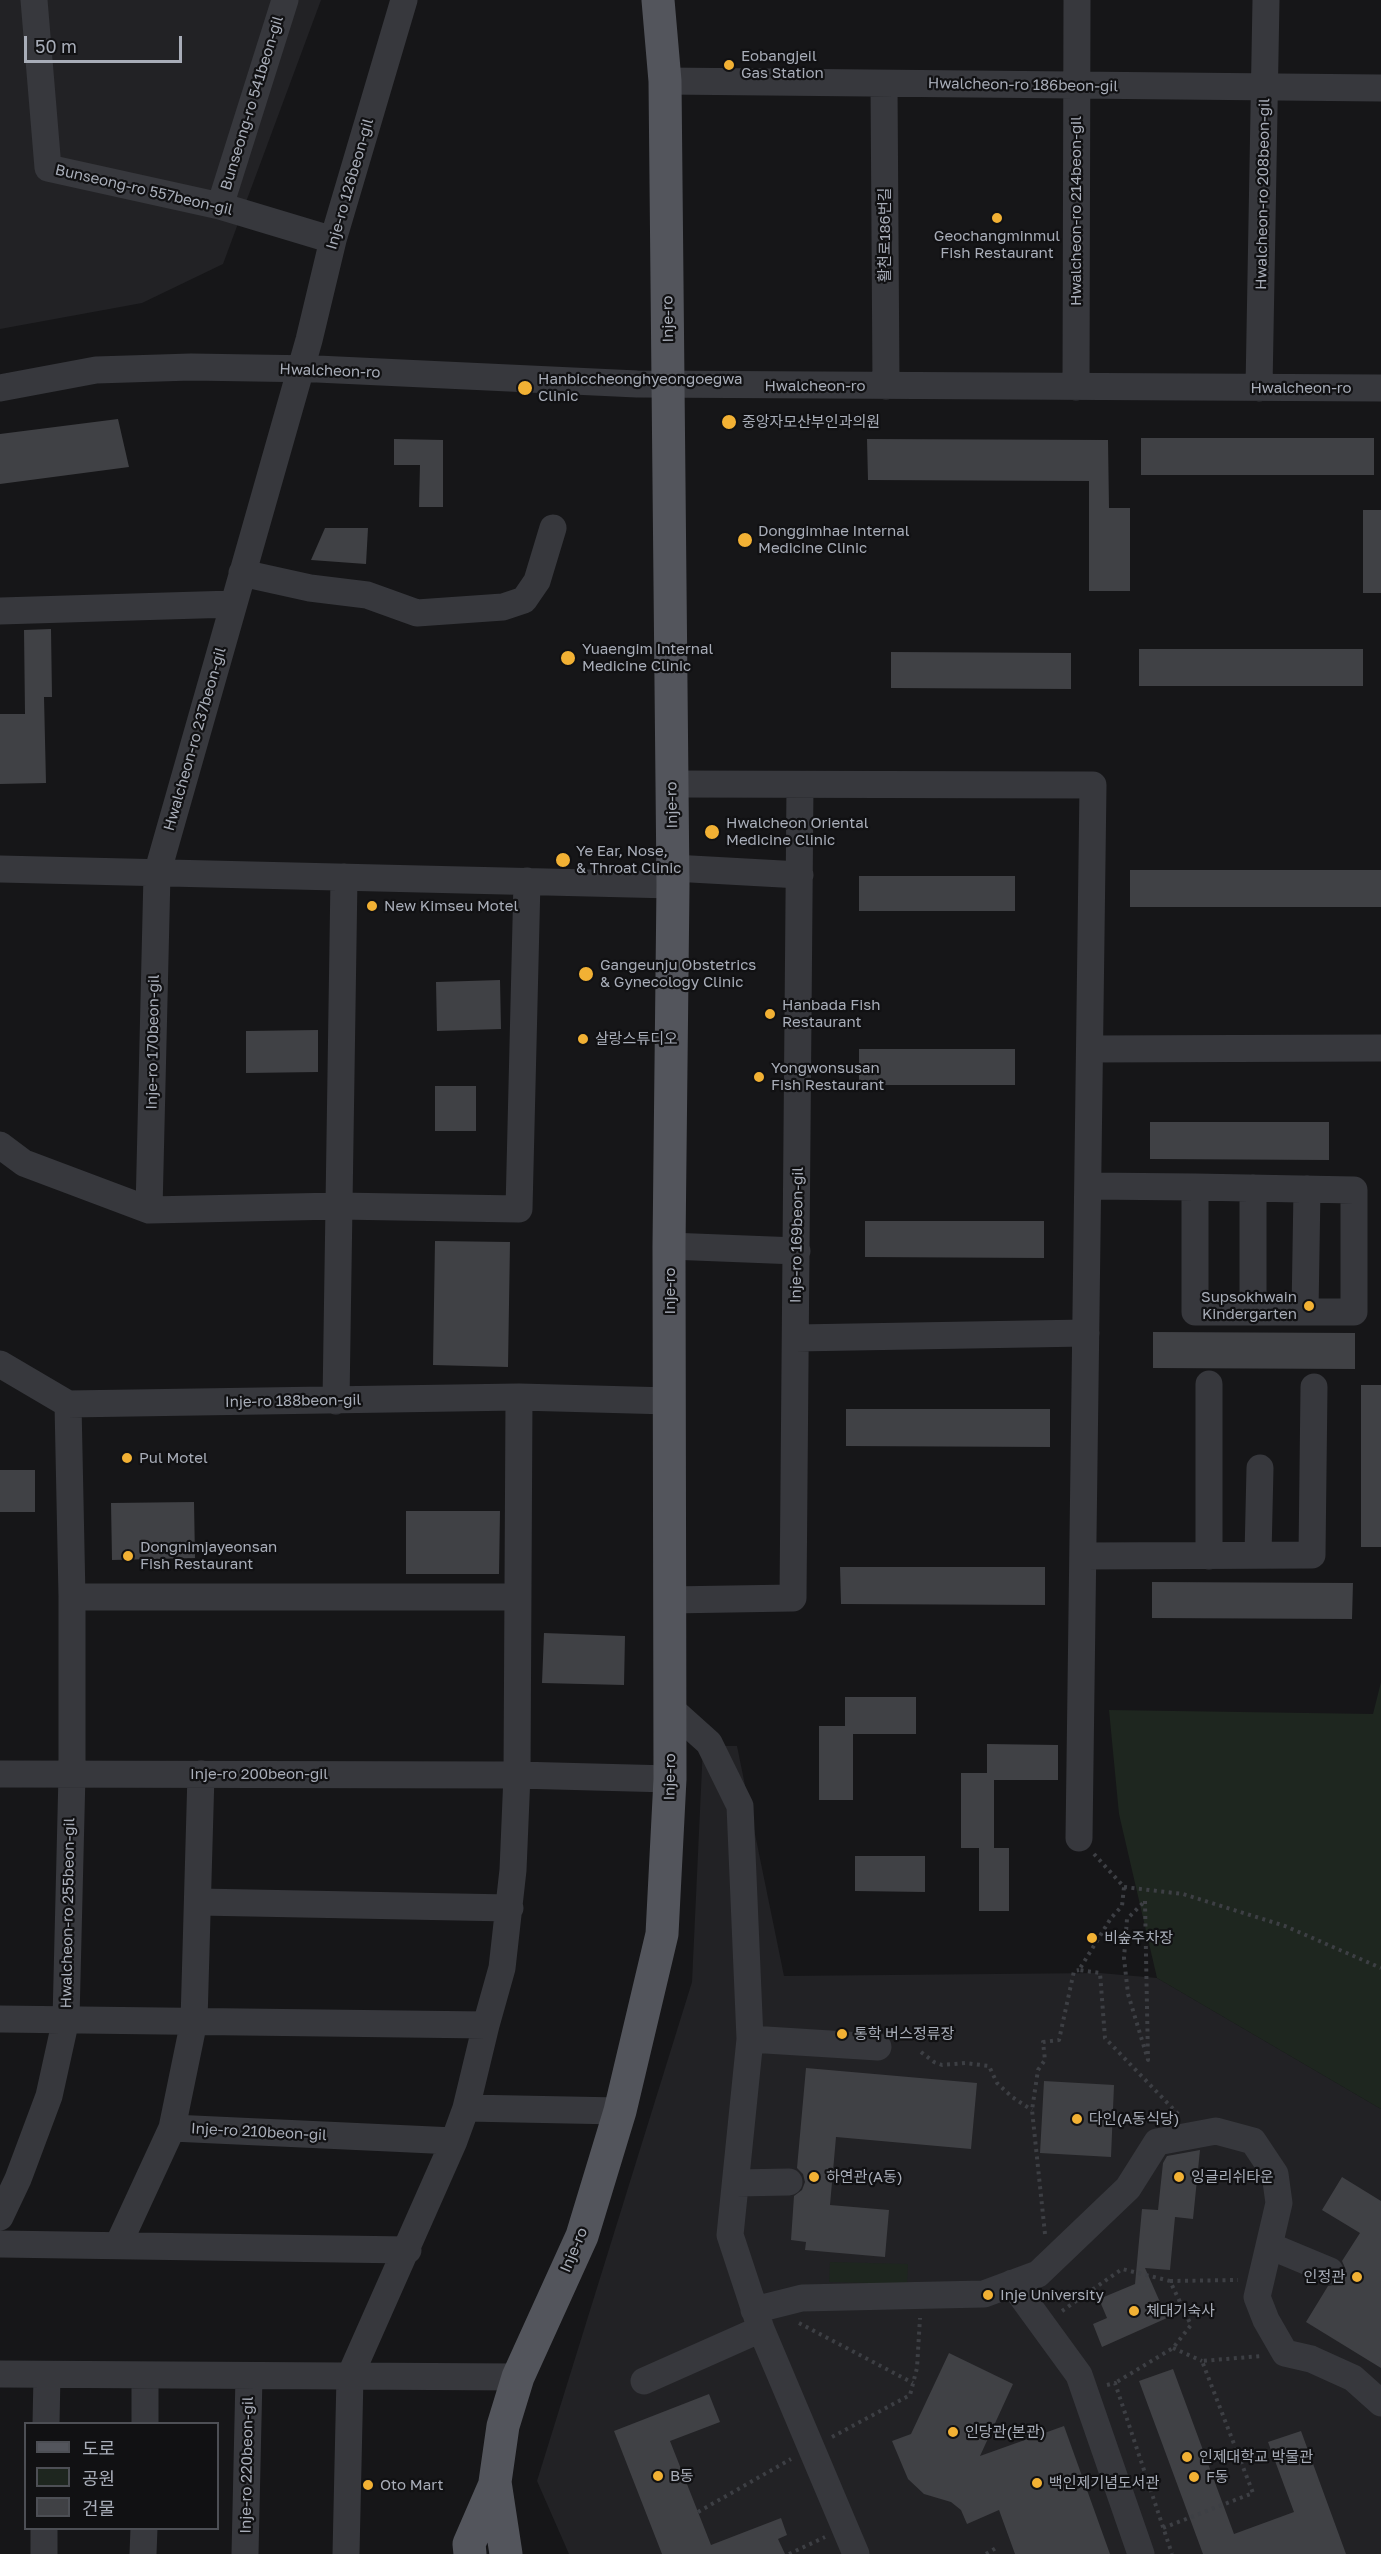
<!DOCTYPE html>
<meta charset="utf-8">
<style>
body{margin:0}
#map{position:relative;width:1381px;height:2554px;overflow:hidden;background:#161618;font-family:"Golos Text","Noto Sans KR",sans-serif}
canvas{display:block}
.legend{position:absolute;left:24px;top:2422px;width:195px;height:108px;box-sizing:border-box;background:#111113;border:2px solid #4d4f55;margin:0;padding:8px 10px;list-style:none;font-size:18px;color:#a8adb8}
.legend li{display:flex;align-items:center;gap:12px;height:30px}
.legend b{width:30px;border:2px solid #4d4f55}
.scale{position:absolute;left:24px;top:36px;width:158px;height:27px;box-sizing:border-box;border:3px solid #a8adb8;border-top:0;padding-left:8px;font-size:18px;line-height:21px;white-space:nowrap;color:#a8adb8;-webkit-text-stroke:4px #111113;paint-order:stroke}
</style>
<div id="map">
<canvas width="1381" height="2554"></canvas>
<ul class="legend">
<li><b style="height:8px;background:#53555c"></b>도로</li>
<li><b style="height:16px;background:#1e261f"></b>공원</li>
<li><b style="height:16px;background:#404145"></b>건물</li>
</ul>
<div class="scale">50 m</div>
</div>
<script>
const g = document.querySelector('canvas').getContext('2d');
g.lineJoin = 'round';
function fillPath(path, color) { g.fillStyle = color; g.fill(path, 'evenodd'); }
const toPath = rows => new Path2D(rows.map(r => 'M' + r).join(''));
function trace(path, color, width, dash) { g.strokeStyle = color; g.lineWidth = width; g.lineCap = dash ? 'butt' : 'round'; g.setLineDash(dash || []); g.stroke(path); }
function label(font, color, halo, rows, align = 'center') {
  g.font = font + ' "Golos Text","Noto Sans KR",sans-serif'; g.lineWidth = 4.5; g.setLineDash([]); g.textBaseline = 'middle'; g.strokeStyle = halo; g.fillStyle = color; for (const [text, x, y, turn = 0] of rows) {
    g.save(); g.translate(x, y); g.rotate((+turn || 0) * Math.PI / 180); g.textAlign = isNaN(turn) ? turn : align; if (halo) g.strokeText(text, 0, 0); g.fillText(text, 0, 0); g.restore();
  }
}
const built = toPath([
 [0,0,321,0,223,264,142,303,0,329],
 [703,1746,737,1746,784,1976,1100,1973,1157,1978,1381,2109,1381,2554,569,2554,537,2481,692,1982]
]);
const green = toPath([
 [1381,1682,1381,2109,1157,1978,1119,1814,1109,1710,1373,1714],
 [830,2262,908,2264,907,2284,829,2282]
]);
const building = toPath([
 [118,419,129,467,0,484,0,434],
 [1141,438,1374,438,1374,475,1141,475],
 [394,439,443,440,443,507,419,507,420,465,394,465],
 [867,439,1108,440,1109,508,1130,508,1130,591,1089,591,1089,481,868,480],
 [1363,510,1381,510,1381,593,1363,593],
 [325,528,368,528,366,564,311,560],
 [51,629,52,697,44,697,46,783,0,784,0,714,25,714,24,630],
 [1139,649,1363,649,1363,686,1139,686],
 [891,652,1071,653,1071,689,891,688],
 [1130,870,1381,870,1381,907,1130,907],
 [859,876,1015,876,1015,911,859,911],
 [500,980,501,1029,437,1031,436,982],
 [318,1030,318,1072,246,1073,246,1031],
 [859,1049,1015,1049,1015,1085,859,1085],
 [435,1086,476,1086,476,1131,435,1131],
 [1150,1122,1329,1122,1329,1160,1150,1159],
 [865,1221,1044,1221,1044,1258,865,1257],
 [435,1241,510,1242,508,1367,433,1365],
 [1153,1332,1355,1333,1355,1369,1153,1368],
 [1361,1385,1381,1385,1381,1547,1361,1547],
 [846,1409,1050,1409,1050,1447,846,1446],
 [0,1470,35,1470,35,1512,0,1512],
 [194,1502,195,1558,112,1560,111,1503],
 [406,1511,500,1511,499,1574,406,1574],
 [840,1567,1045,1567,1045,1605,841,1604],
 [1152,1582,1353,1583,1352,1619,1152,1618],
 [544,1633,625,1636,624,1685,542,1683],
 [845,1697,916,1697,916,1734,853,1734,853,1800,819,1800,819,1726,845,1726],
 [987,1744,1058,1745,1058,1780,994,1780,994,1848,961,1848,961,1773,987,1773],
 [979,1848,1009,1848,1009,1911,979,1911],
 [855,1856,925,1856,925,1892,855,1891],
 [806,2068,977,2083,971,2149,836,2137,830,2205,889,2210,885,2257,805,2250,806,2242,791,2240,794,2196,802,2190,805,2182,803,2174,797,2168],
 [1044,2081,1114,2085,1111,2157,1040,2153],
 [1200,2150,1193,2219,1175,2217,1170,2270,1145,2268,1167,2318,1102,2347,1093,2324,1107,2318,1099,2299,1135,2284,1142,2209,1158,2210,1163,2163,1167,2156],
 [1342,2177,1381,2201,1381,2368,1306,2322,1328,2286,1339,2284,1344,2278,1346,2270,1342,2261,1360,2233,1322,2210],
 [949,2353,1013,2384,980,2456,1064,2426,1110,2554,1015,2554,999,2510,967,2524,961,2510,951,2502,924,2494,908,2479,892,2441,911,2434],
 [1173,2369,1234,2534,1294,2512,1268,2442,1301,2431,1346,2554,1203,2554,1139,2381],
 [709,2394,720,2422,670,2441,711,2545,781,2518,787,2535,778,2539,785,2554,662,2554,614,2431]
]);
const path = toPath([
 [1094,1854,1124,1887,1122,1906,1111,1918,1079,1970,1100,1973,1105,2038,1179,2115],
 [1124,1887,1183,1894,1285,1926,1381,1968],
 [1145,1901,1148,2060,1128,1994,1124,1958,1127,1919,1145,1901],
 [921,2052,934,2062,942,2065,965,2063,989,2066,997,2083,1012,2097,1032,2110],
 [1045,2234,1032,2110,1038,2070,1045,2060,1043,2042,1059,2040,1074,1971,1079,1970],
 [1170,2281,1238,2280],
 [1062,2311,1122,2269,1170,2281,1191,2325,1173,2348,1115,2383],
 [799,2323,913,2383],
 [1173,2348,1202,2361],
 [1107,2385,1115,2383,1172,2554],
 [832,2437,910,2395,917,2368,920,2318],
 [698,2512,791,2459],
 [1163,2528,1253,2493,1202,2361,1261,2356],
 [789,2554,825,2537],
 [986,2554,996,2548]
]);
const minor = toPath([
 [34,0,48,168,220,206,333,240],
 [665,81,1381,88],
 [884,84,886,386],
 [220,206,285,0],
 [1076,387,1077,0],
 [0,388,96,370,191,367,317,369,637,384,1381,388],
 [1259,388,1266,0],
 [242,573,310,588,367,595,417,613,503,607,524,600,537,581,553,528],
 [0,611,233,604],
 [671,784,1093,785,1079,1838],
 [673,868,800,875],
 [0,869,673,885],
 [1091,1049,1381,1048],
 [0,1145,24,1163,149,1210,338,1206,519,1209,527,881],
 [1089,1186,1195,1187,1354,1190,1354,1312,1195,1312,1195,1187],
 [149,1210,157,874,309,340,333,240,404,0],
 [669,1246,797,1251],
 [1253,1312,1253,1188],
 [1305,1312,1307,1189],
 [796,1338,1086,1333],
 [0,1364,68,1404],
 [336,1401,344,877],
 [68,1404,519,1397,670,1401],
 [1258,1555,1260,1468],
 [1083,1556,1312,1555,1314,1387],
 [1209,1556,1209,1384],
 [72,1597,518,1597],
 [669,1600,793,1598,800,785],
 [670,1708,709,1743,740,1806,750,2039,730,2235,761,2329,856,2554],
 [0,1774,517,1775,670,1779],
 [199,1902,510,1908],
 [0,2019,486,2025],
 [750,2039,878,2047],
 [466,2108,620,2111],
 [172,2128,454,2141],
 [736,2183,789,2182],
 [0,2217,18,2179,49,2096,66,2019,72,1774,72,1597,68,1404],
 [0,2244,408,2250],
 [118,2245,172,2128,194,2021,201,1774],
 [1270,2246,1330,2271],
 [1012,2283,1079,2375,1141,2554],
 [754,2310,802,2298,984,2294,1038,2274,1128,2188,1157,2142,1216,2131,1253,2141,1275,2174,1279,2203,1257,2297,1266,2320,1285,2353,1311,2359,1353,2378,1381,2403],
 [0,2374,518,2377],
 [644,2381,761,2329],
 [46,2424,47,2375],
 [145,2424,145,2375],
 [44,2554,44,2528],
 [143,2554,144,2528],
 [245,2554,249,2376],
 [346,2554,350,2376,454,2141,466,2108,486,2025,502,1968,513,1870,517,1775,519,1397]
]);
const major = toPath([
 [470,2554,469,2544,495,2484],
 [506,2554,495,2482,503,2426,518,2377,582,2236,620,2111,662,1934,670,1779,669,1246,673,885,665,81,658,0]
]);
const markers = [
 [729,65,6,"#f2b134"],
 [997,218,6,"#f2b134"],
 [525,388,8,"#f2b134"],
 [729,422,8,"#f2b134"],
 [745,540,8,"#f2b134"],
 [568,658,8,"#f2b134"],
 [712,832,8,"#f2b134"],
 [563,860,8,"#f2b134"],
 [372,906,6,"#f2b134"],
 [586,974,8,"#f2b134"],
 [770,1014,6,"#f2b134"],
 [583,1039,6,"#f2b134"],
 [759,1077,6,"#f2b134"],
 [1309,1306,6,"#f2b134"],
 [127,1458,6,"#f2b134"],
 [128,1556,6,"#f2b134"],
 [1092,1938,6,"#f2b134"],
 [842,2034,6,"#f2b134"],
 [1077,2119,6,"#f2b134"],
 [814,2177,6,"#f2b134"],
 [1179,2177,6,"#f2b134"],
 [1357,2277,6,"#f2b134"],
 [988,2295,6,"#f2b134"],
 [1134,2311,6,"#f2b134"],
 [953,2432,6,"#f2b134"],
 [1187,2457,6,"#f2b134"],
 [658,2476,6,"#f2b134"],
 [1194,2477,6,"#f2b134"],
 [1037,2483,6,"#f2b134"],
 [368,2485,6,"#f2b134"]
];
const poiNames = [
 ["Eobangjeil",741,56],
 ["Gas Station",741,73],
 ["Geochangminmul",997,236,"center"],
 ["Fish Restaurant",997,253,"center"],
 ["Hanbiccheonghyeongoegwa",538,379],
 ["Clinic",538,396],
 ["중앙자모산부인과의원",742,422],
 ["Donggimhae Internal",758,531],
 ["Medicine Clinic",758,548],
 ["Yuaengim Internal",582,649],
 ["Medicine Clinic",582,666],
 ["Hwalcheon Oriental",726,823],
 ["Medicine Clinic",726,840],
 ["Ye Ear, Nose,",576,851],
 ["& Throat Clinic",576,868],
 ["New Kimseu Motel",384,906],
 ["Gangeunju Obstetrics",600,965],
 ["& Gynecology Clinic",600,982],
 ["Hanbada Fish",782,1005],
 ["Restaurant",782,1022],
 ["살랑스튜디오",595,1039],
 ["Yongwonsusan",771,1068],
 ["Fish Restaurant",771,1085],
 ["Supsokhwain",1297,1297,"right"],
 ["Kindergarten",1297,1314,"right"],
 ["Pul Motel",139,1458],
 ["Dongnimjayeonsan",140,1547],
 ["Fish Restaurant",140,1564],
 ["비숲주차장",1104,1938],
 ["통학 버스정류장",854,2034],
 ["다인(A동식당)",1089,2119],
 ["하연관(A동)",826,2177],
 ["잉글리쉬타운",1191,2177],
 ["인정관",1345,2277,"right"],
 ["Inje University",1000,2295],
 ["체대기숙사",1146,2311],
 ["인당관(본관)",965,2432],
 ["인제대학교 박물관",1199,2457],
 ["B동",670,2476],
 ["F동",1206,2477],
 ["백인제기념도서관",1049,2483],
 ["Oto Mart",380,2485]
];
const streetNames = [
 ["Hwalcheon-ro 186beon-gil",1023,85,1],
 ["Bunseong-ro 541beon-gil",252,103,-73],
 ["Inje-ro 126beon-gil",350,184,-74],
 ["Bunseong-ro 557beon-gil",144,190,13],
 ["Hwalcheon-ro 208beon-gil",1263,194,-89],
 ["Hwalcheon-ro 214beon-gil",1076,211,-90],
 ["활천로186번길",885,235,-90],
 ["Inje-ro",668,319,-91],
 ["Hwalcheon-ro",330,371,2],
 ["Hwalcheon-ro",815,386],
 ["Hwalcheon-ro",1301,388],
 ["Hwalcheon-ro 237beon-gil",195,739,-74],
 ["Inje-ro",672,805,-91],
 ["Inje-ro 170beon-gil",153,1042,-89],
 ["Inje-ro 169beon-gil",797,1235,-89],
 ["Inje-ro",670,1291,-90],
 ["Inje-ro 188beon-gil",293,1401,-1],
 ["Inje-ro 200beon-gil",259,1774],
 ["Inje-ro",670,1777,-89],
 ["Hwalcheon-ro 255beon-gil",68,1913,-89],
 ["Inje-ro 210beon-gil",259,2132,3],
 ["Inje-ro",574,2250,-67],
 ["Inje-ro 220beon-gil",247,2465,-89]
];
fillPath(built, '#222225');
fillPath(green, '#1e261f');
fillPath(building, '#404145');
trace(path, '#3d3f44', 4, [3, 4.5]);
trace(minor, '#37383d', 27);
trace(major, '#53555c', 33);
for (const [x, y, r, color] of markers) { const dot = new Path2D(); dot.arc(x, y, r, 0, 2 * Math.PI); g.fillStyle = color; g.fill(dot); trace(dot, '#111113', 2); }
label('15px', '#a8adb8', '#111113', poiNames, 'left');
label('15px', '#a8adb8', '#111113', streetNames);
</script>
